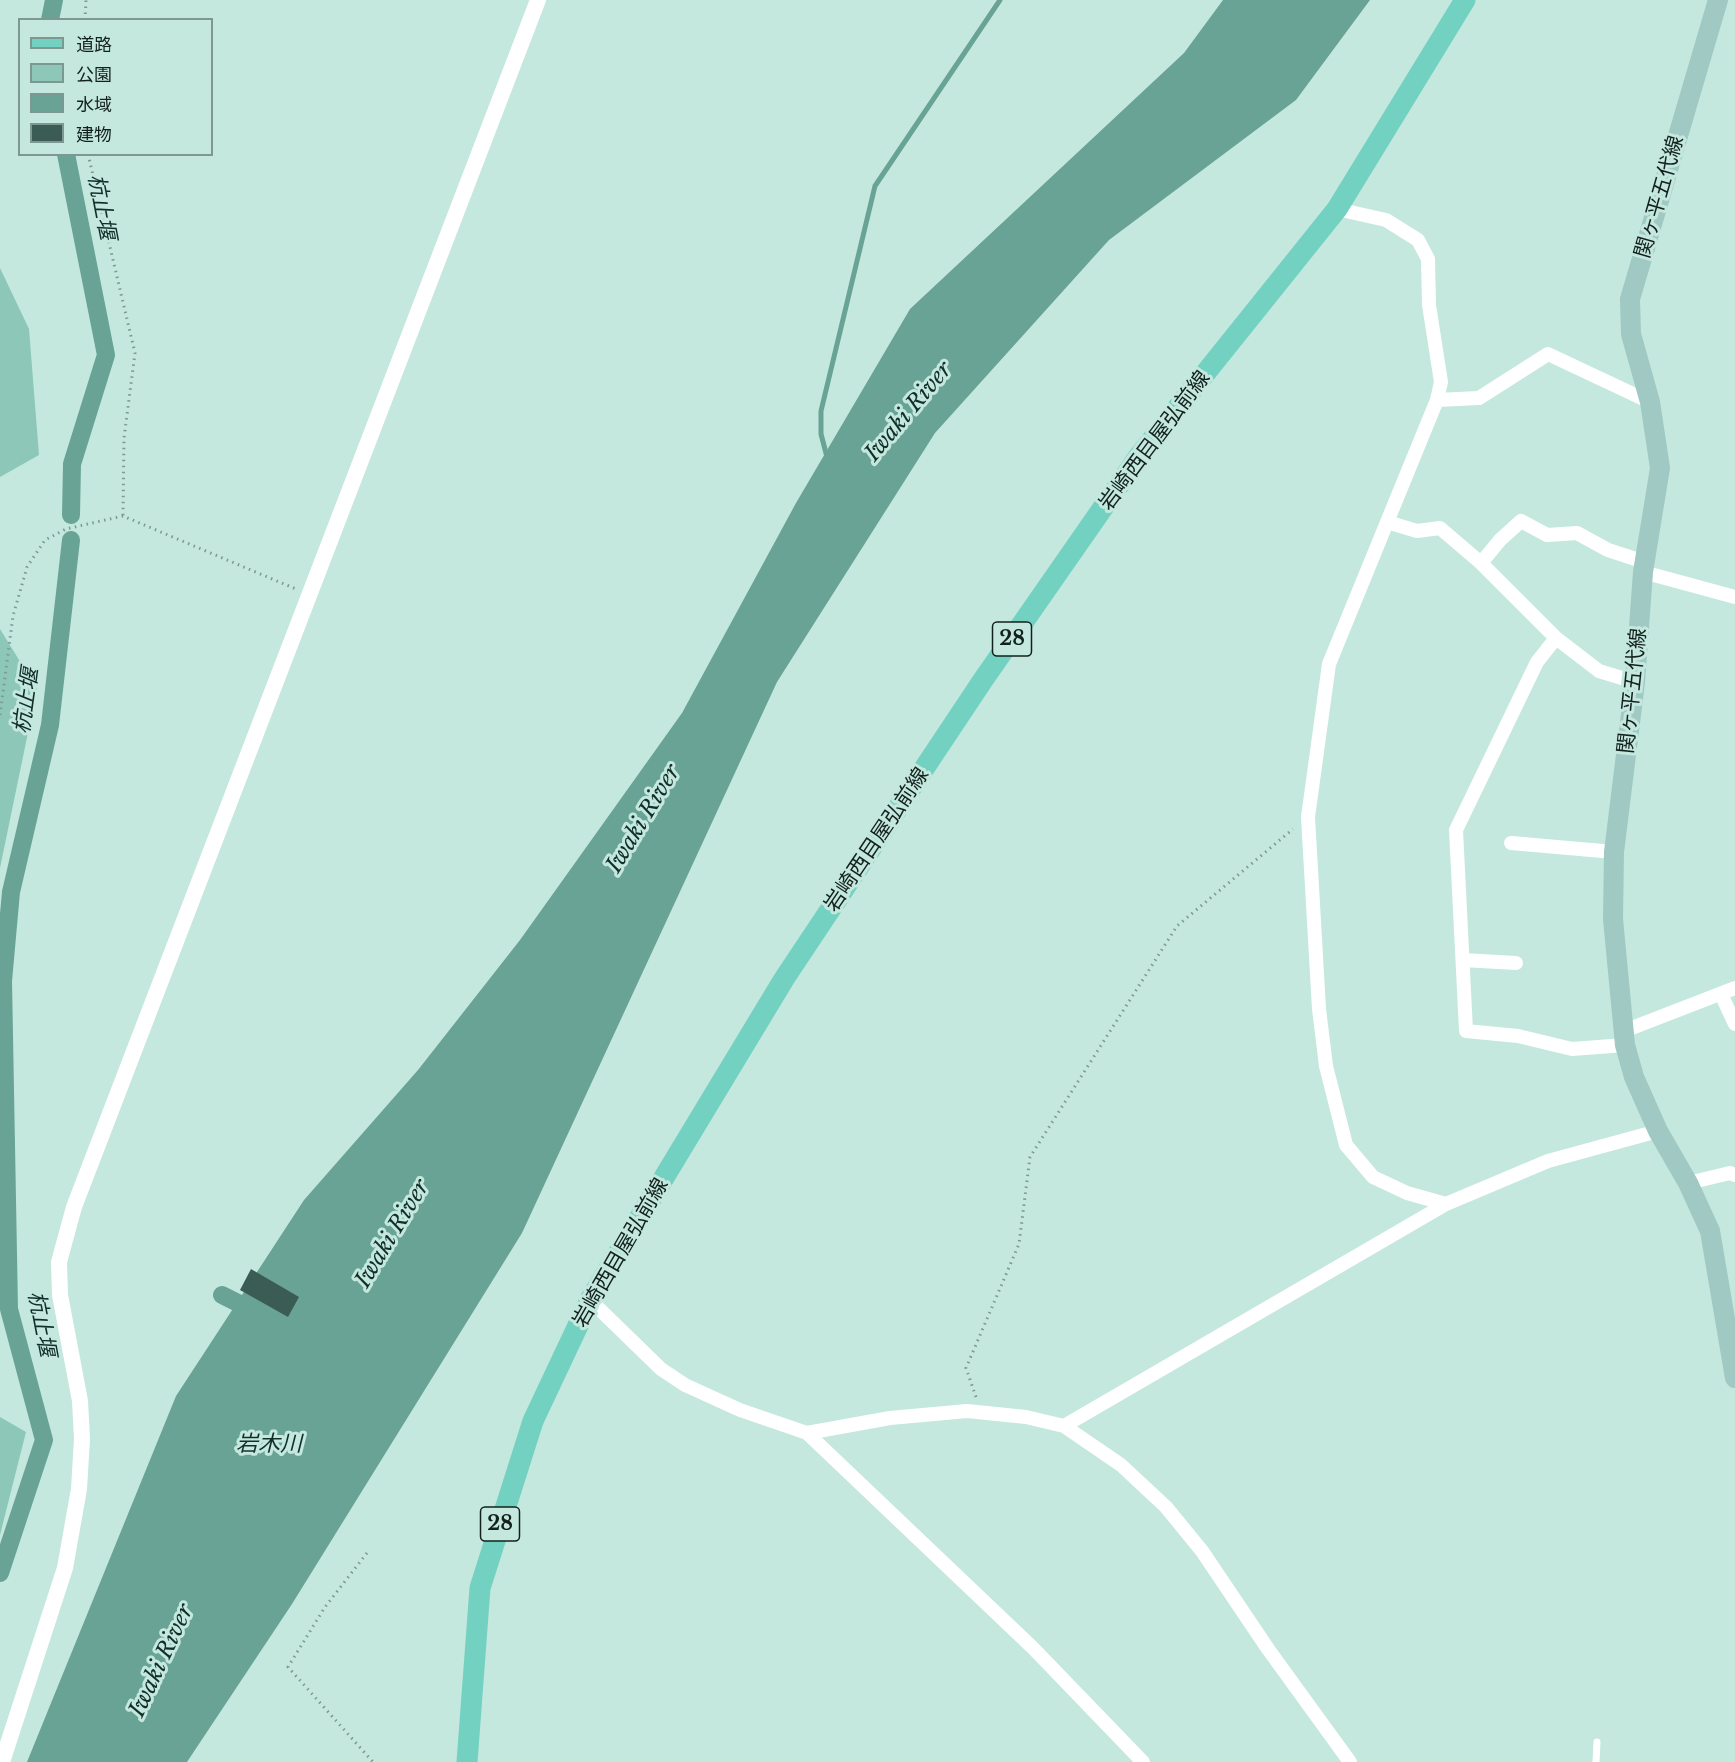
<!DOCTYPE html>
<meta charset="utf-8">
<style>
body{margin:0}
#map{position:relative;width:1735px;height:1762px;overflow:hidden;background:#c4e8de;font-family:"Libre Baskerville","Noto Sans JP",serif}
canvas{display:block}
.legend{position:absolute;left:18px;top:18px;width:195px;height:138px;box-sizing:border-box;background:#c4e8de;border:2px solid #7d9891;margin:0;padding:8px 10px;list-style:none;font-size:18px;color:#13211d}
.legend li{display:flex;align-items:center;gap:12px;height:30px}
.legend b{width:30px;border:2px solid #7d9891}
</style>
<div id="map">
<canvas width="1735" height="1762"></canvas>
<ul class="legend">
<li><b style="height:8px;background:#73d1c1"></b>道路</li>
<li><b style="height:16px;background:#8cc7b8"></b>公園</li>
<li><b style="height:16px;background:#69a395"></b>水域</li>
<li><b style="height:16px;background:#3b5c54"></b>建物</li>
</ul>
</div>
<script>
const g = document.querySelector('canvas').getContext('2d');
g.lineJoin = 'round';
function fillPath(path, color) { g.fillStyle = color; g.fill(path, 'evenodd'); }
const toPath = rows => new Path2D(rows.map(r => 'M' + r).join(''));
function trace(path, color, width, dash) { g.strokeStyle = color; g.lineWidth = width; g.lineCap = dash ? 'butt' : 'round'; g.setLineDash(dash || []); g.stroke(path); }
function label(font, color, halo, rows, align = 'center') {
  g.font = font + ' "Libre Baskerville","Noto Sans JP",serif'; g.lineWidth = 6; g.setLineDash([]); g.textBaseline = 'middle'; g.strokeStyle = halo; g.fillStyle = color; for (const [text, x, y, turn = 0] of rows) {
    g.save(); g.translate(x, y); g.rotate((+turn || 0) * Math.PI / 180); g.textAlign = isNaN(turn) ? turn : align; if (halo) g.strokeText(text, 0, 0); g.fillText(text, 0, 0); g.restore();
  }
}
const green = toPath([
 [0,268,29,329,39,455,0,477],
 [0,629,37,689,0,868],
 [0,1417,26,1432,0,1535]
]);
const water = toPath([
 [1223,0,1370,0,1296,100,1109,240,935,433,777,682,522,1233,292,1604,187,1762,27,1762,176,1396,304,1200,418,1070,520,940,682,713,796,503,910,309,1184,53]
]);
const stream = toPath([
 [827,457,821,434,821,411,875,186,1000,0]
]);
const canal = toPath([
 [50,20,54,0],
 [66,154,106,355,72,464,71,515],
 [222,1295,258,1313],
 [0,1573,44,1440,9,1309,3,981,11,892,50,725,71,540]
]);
const building = toPath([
 [251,1269,299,1297,288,1317,240,1290]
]);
const path = toPath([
 [85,20,86,0],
 [88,154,135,353,124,438,123,516],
 [0,715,13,616,27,567,45,540,66,529,123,516,296,589],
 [976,1397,966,1368,1019,1244,1030,1157,1177,926,1293,829],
 [367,1553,325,1607,288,1667,373,1762]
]);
const service = toPath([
 [1596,1762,1597,1742]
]);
const minor = toPath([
 [1337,209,1386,220,1418,240,1428,259,1429,305,1441,382,1437,400,1329,664,1308,817,1319,1009,1326,1066,1346,1145,1373,1177,1407,1193,1446,1204],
 [1437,400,1479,398,1548,354,1650,402],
 [1387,522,1417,531,1440,528,1481,563,1556,638],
 [1481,563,1500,540,1521,521,1547,535,1577,533,1608,550,1645,562],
 [1643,572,1735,597],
 [1511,843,1614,852],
 [1463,960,1516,963],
 [1721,994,1735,1024],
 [1624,1031,1735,988],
 [1625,1045,1572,1049,1518,1036,1466,1031,1456,830,1537,662,1556,638,1599,671,1635,682],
 [1688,1183,1730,1173,1735,1175],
 [590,1300,661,1369,685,1385,740,1410,807,1433,1033,1648,1143,1762],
 [1064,1426,1446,1204,1548,1161,1658,1131],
 [807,1433,890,1418,967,1411,1026,1417,1064,1426,1121,1465,1166,1507,1202,1551,1268,1649,1350,1762]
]);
const tertiary = toPath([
 [2,1762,65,1568,79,1489,82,1439,80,1401,60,1295,59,1262,74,1207,538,0]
]);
const secondary = toPath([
 [1718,0,1630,299,1631,334,1650,402,1660,468,1643,572,1635,682,1614,852,1613,919,1625,1045,1634,1077,1658,1131,1688,1183,1710,1231,1735,1378]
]);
const primary = toPath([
 [467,1762,480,1588,533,1421,590,1300,784,979,983,680,1139,456,1337,209,1465,0]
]);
const shields = [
 [1012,639,39],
 [500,1524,39]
];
const shieldNames = [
 ["28",1012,639],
 ["28",500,1524]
];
const streetNames = [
 ["関ヶ平五代線",1660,197,-74],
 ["岩崎西目屋弘前線",1155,441,-53],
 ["関ヶ平五代線",1633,691,-84],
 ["岩崎西目屋弘前線",877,840,-56],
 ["岩崎西目屋弘前線",621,1253,-60]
];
const waterNames = [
 ["杭止堰",101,207,79],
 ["Iwaki River",909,412,-50],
 ["杭止堰",27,701,-82],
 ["Iwaki River",644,819,-59],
 ["Iwaki River",393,1234,-59],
 ["杭止堰",41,1324,79],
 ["岩木川",269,1445],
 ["Iwaki River",162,1661,-65]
];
fillPath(green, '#8cc7b8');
fillPath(water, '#69a395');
trace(stream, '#69a395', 5);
trace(canal, '#69a395', 18);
fillPath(building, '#3b5c54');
trace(path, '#7e9992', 3, [1.5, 4.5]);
trace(service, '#fff', 7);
trace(minor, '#fff', 14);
trace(tertiary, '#fff', 16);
trace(secondary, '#9fc9c2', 20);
trace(primary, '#73d1c1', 21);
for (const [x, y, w] of shields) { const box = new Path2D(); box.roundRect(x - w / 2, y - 17, w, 34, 4.5); g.fillStyle = '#c4e8de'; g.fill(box); trace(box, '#13211d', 1.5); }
label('bold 20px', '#13211d', null, shieldNames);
label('21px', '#13211d', '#c4e8de', streetNames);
label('italic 22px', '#112f29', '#c4e8de', waterNames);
</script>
